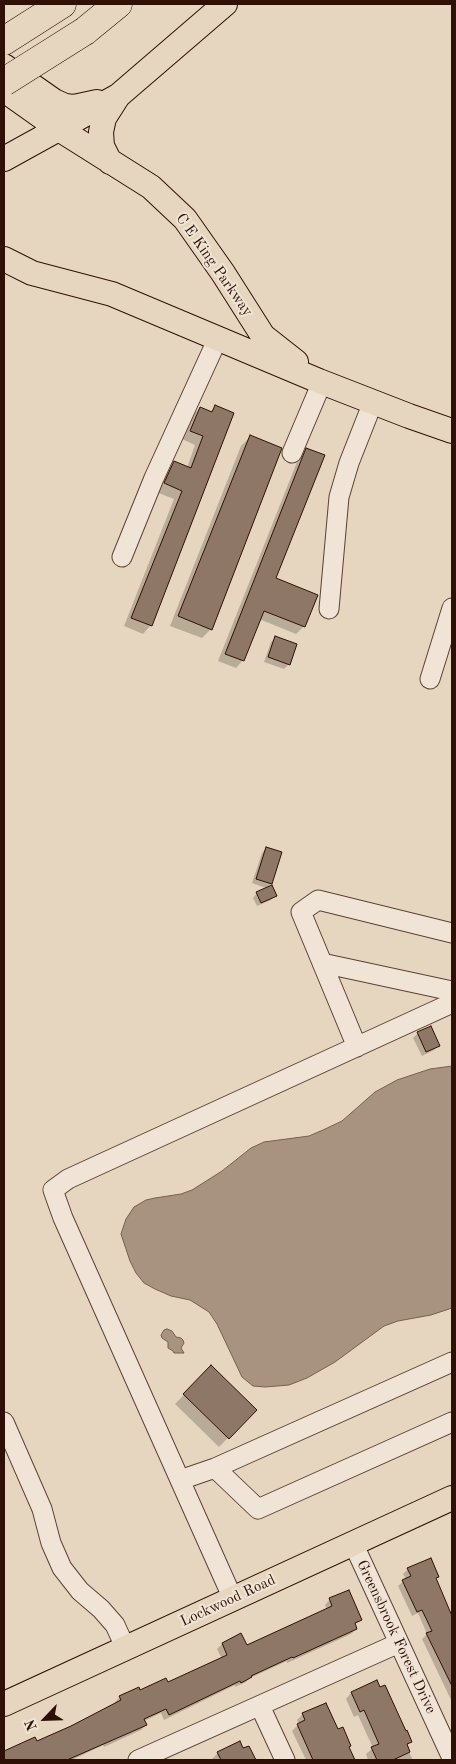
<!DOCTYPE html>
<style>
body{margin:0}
#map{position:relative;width:456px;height:1764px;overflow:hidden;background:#e6d6bf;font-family:"Old Standard TT",serif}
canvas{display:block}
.frame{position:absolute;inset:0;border:5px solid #2e1006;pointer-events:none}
.north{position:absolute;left:20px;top:1694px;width:50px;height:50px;-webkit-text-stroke:4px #efe4d5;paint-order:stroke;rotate:246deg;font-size:14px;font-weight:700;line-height:20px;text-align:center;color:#2e1006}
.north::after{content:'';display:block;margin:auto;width:18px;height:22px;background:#2e1006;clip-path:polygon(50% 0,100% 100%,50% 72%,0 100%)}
</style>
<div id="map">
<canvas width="456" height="1764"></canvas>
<div class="frame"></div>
<div class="north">N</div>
</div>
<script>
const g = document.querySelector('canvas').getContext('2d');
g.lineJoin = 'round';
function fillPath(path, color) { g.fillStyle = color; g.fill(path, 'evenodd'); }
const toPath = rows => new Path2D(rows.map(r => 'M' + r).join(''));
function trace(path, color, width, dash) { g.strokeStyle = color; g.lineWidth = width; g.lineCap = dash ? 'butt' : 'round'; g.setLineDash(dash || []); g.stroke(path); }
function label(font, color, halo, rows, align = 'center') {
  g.font = font + ' "Old Standard TT",serif'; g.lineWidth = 4; g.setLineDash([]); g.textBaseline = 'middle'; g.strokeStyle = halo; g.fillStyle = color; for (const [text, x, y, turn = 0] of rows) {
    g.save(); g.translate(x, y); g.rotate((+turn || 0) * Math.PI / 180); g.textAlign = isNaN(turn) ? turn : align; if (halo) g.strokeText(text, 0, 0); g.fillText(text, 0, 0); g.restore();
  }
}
const water = toPath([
 [452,1066,452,1308,431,1315,398,1321,384,1326,335,1362,307,1378,289,1385,265,1387,253,1386,242,1377,217,1324,209,1312,190,1300,171,1296,155,1289,144,1283,136,1273,130,1261,121,1234,126,1219,134,1207,146,1200,155,1198,181,1194,192,1190,222,1171,251,1148,264,1142,309,1136,323,1130,342,1121,375,1092,397,1080,430,1069,452,1066],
 [167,1329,172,1331,176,1337,181,1338,183,1340,184,1343,181,1348,184,1353,174,1353,173,1351,168,1348,168,1342,162,1338,161,1335,164,1330,167,1329]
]);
const shadow = toPath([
 [216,406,151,625,143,634,124,626,174,499,156,492,166,471,174,463,187,468,195,445,182,439,191,417,200,408,210,412],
 [250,437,211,629,202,638,170,626,241,446],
 [307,449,275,579,316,596,303,627,296,634,259,619,243,660,236,668,218,661,299,457],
 [276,637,289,664,284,669,264,662,271,642],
 [266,848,271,884,266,888,252,883,262,853],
 [257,893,275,895,271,900,257,906,253,898],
 [430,1027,439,1045,434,1050,422,1056,413,1038,418,1033],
 [211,1367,255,1410,219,1447,175,1404],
 [408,1569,438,1576,435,1579,450,1615,452,1614,452,1702,422,1639,427,1634,418,1613,412,1616,398,1586,406,1579,403,1574],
 [330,1599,360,1620,354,1625,356,1629,351,1634,287,1663,287,1661,250,1678,246,1682,235,1687,235,1685,164,1720,161,1713,144,1721,146,1725,141,1730,104,1747,103,1745,72,1760,4,1760,4,1751,35,1739,36,1743,91,1717,116,1704,115,1702,120,1697,168,1684,222,1659,217,1649,222,1644,246,1647,327,1610,325,1605],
 [376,1682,411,1741,406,1746,413,1760,368,1760,366,1754,373,1748,358,1715,354,1717,346,1699,351,1693],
 [303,1714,337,1731,348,1748,354,1760,306,1760,292,1731,299,1724,297,1720],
 [242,1750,252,1760,213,1760,212,1759,218,1753]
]);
const building = toPath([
 [215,405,234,413,152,626,131,618,182,491,164,483,174,461,191,468,203,436,190,431,200,407,212,412,215,405],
 [250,435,282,448,212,630,178,616,250,435],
 [306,448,325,455,276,578,318,595,305,627,264,611,244,661,225,654,306,448],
 [275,636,297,644,290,665,268,657,275,636],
 [266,847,282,852,272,884,256,879,266,847],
 [272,885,277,896,261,903,256,892,272,885],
 [431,1026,440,1046,426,1052,417,1032,431,1026],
 [211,1365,257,1410,229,1439,183,1394,211,1365],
 [431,1558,439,1577,436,1578,452,1616,452,1686,426,1633,432,1631,422,1610,417,1612,402,1580,411,1576,407,1568,431,1558],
 [349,1590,362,1620,355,1623,357,1629,293,1658,292,1657,251,1676,252,1677,241,1683,240,1681,169,1715,166,1709,144,1719,147,1725,67,1760,4,1760,4,1751,35,1737,37,1741,71,1726,121,1700,119,1696,139,1687,140,1690,166,1678,168,1682,227,1655,222,1643,241,1633,247,1645,332,1606,329,1598,349,1590],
 [377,1680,380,1687,385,1685,406,1731,407,1730,412,1742,407,1744,410,1752,393,1760,377,1760,371,1747,379,1744,364,1710,360,1712,351,1692,377,1680],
 [326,1703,338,1729,343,1727,351,1746,349,1747,355,1760,313,1760,297,1724,305,1720,302,1713,326,1703],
 [240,1741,243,1748,249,1746,256,1760,221,1760,217,1752,240,1741]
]);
const minor = toPath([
 [292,453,322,382],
 [122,557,154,478,218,338],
 [329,609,339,497,349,463,373,402],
 [430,679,452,608],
 [322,963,452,991],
 [357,1047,301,912,318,900,452,933],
 [4,1422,42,1509,51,1543,62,1568,80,1591,101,1609,115,1625,126,1649],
 [215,1468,452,1362],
 [180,1480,215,1468,258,1509,452,1422],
 [353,1543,452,1758],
 [233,1599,63,1218,53,1190,68,1179,452,1003],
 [260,1706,285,1760],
 [138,1760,399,1643]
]);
const major = toPath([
 [4,66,54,101,65,106,74,107,97,102],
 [4,90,59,129,151,187,185,219,223,273,263,336,296,362],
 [4,159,118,96,225,4],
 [110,162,102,146,101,132,104,118,118,96],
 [4,259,32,273,112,294,319,381,409,416,452,431],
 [4,1704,452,1498]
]);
const highway = toPath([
 [85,31,118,4],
 [4,41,62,4]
]);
const highwayBridge = toPath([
 [4,82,85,31]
]);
const streetNames = [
 ["C E King Parkway",214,265,55],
 ["Lockwood Road",228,1601,-25],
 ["Greensbrook Forest Drive",396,1637,65]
];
fillPath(water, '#a79380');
trace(water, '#775f4f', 1);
fillPath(shadow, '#0003');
fillPath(building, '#8e7766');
trace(building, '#2e1006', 1);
trace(minor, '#5c4234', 21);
trace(major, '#2e1006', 26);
trace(highway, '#2e1006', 29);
trace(minor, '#efe4d5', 19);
trace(major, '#e6d6bf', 24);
trace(highway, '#e6d6bf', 28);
trace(highwayBridge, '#2e1006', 29, []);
trace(highwayBridge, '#e6d6bf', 28);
label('15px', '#2e1006', '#efe4d5', streetNames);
</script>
